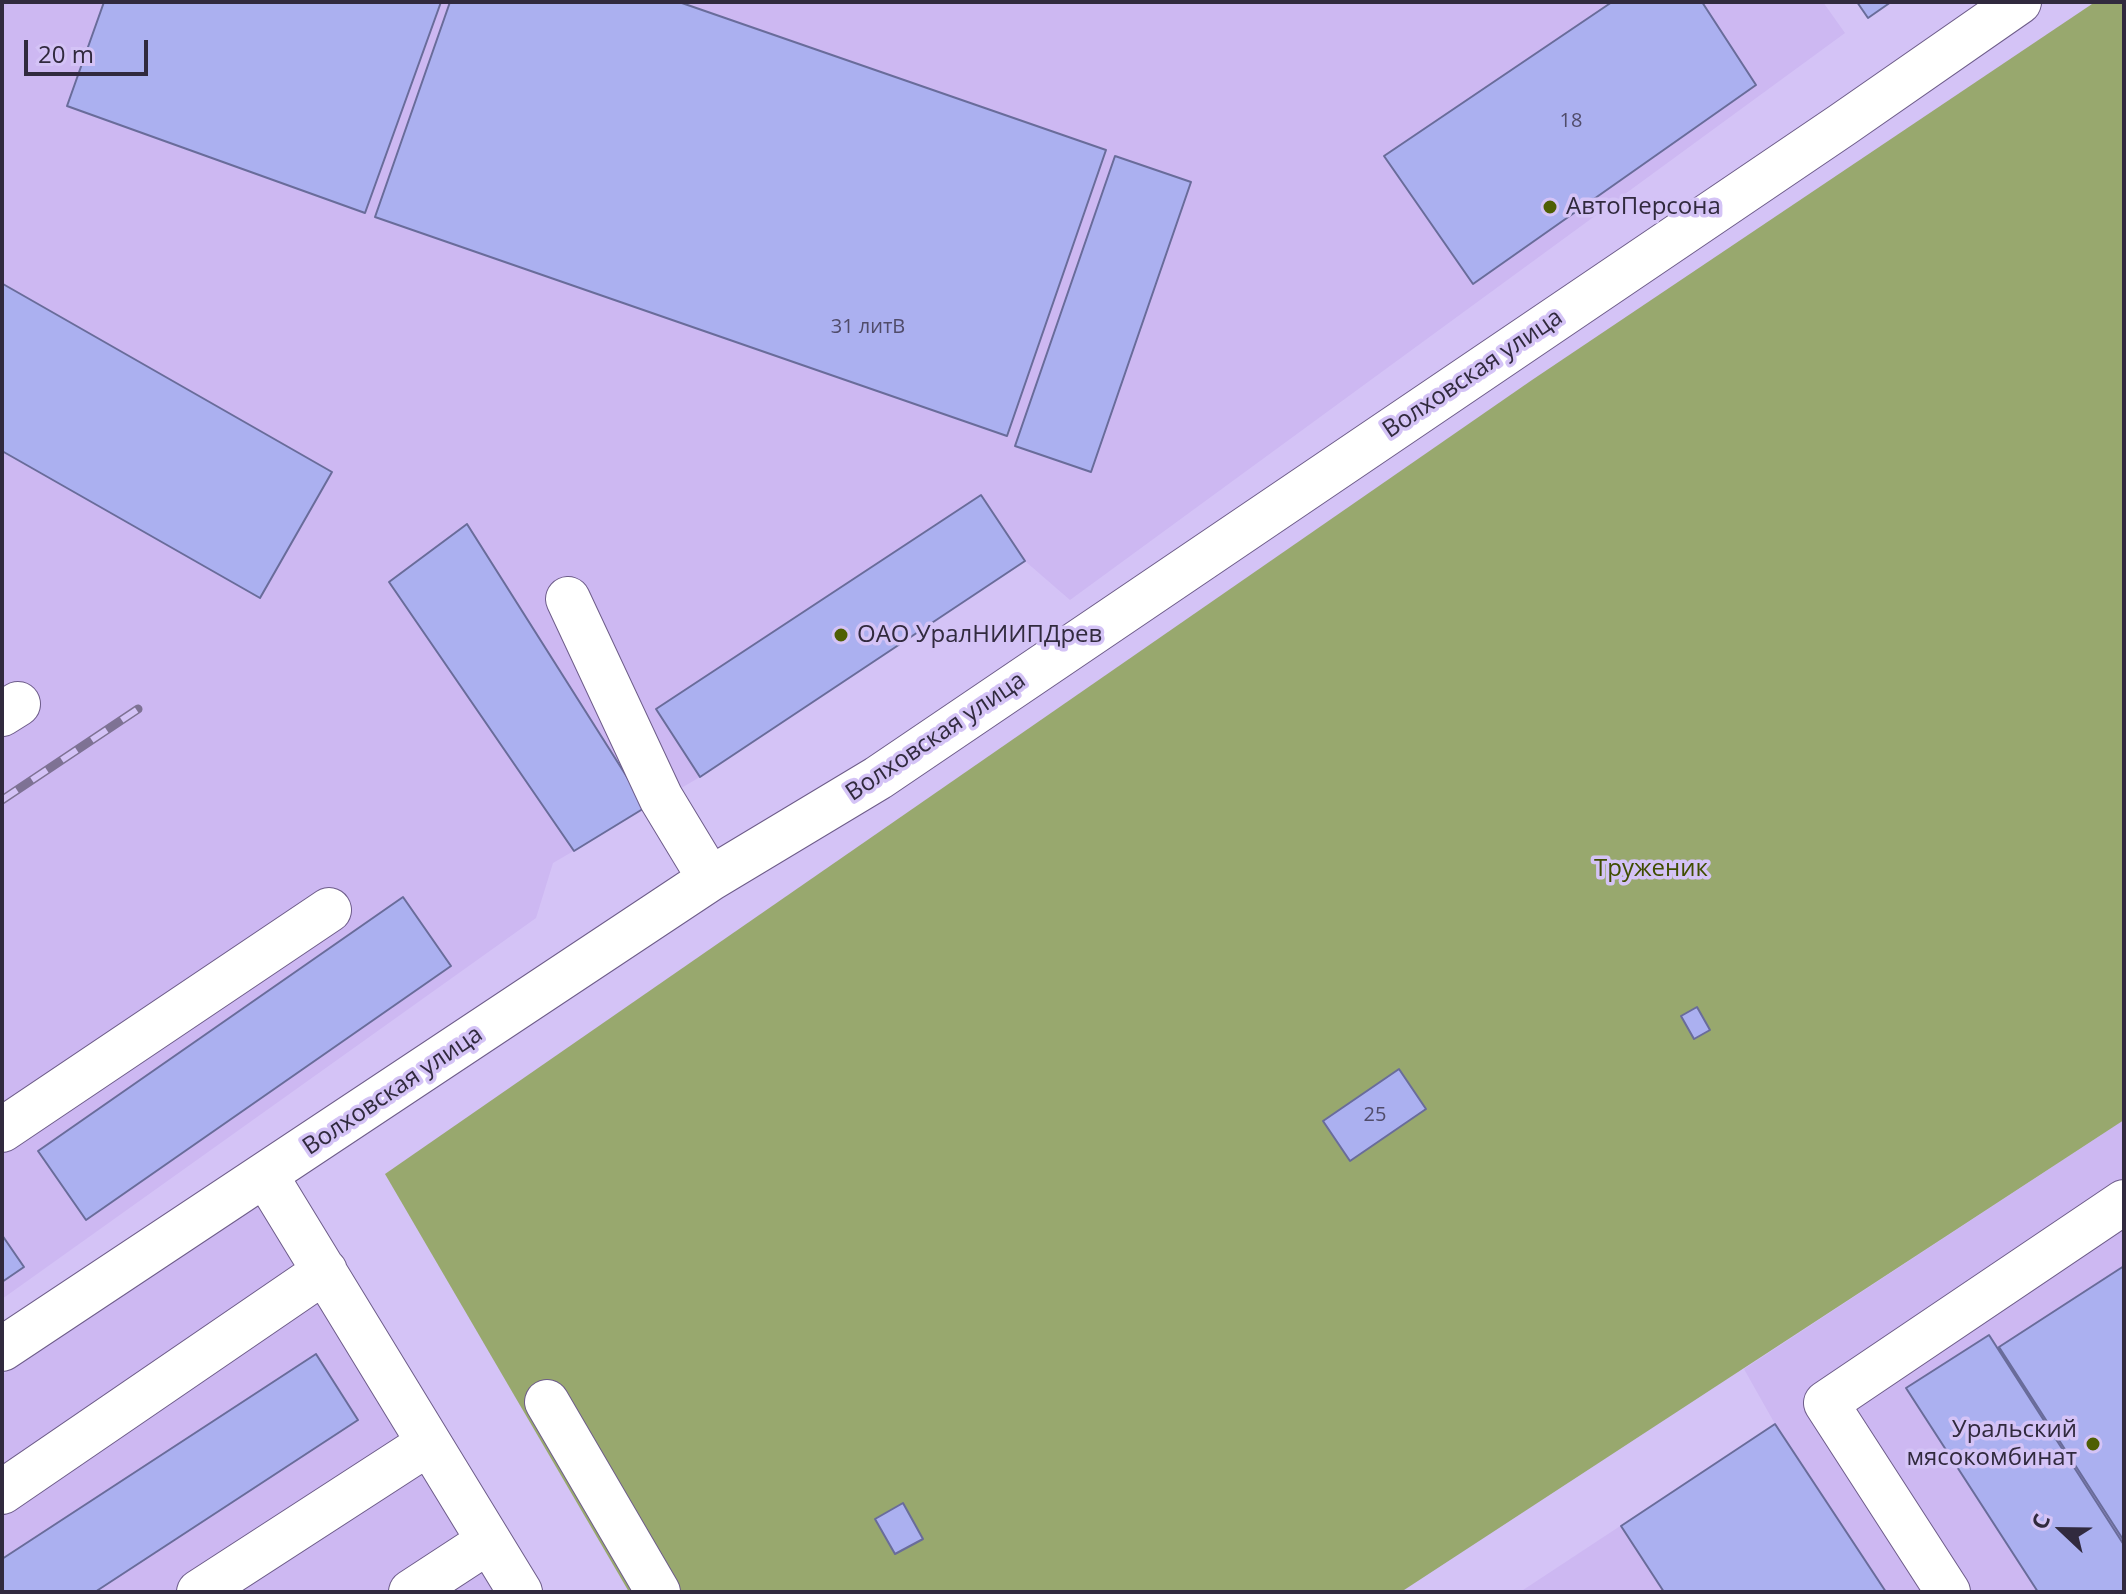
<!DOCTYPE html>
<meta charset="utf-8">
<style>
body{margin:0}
#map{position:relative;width:2126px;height:1594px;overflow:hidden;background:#d4c3f6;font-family:"Open Sans",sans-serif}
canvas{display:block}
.frame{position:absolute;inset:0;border:4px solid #312a3e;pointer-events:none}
.north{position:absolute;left:2022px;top:1490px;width:80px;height:80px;-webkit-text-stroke:6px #d4c3f6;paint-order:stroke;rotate:292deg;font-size:22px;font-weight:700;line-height:32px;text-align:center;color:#312a3e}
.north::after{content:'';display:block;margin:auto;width:28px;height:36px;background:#312a3e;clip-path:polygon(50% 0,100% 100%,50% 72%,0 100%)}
.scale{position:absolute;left:24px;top:40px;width:124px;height:36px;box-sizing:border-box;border:4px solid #312a3e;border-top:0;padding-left:10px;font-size:24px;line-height:28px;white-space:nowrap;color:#312a3e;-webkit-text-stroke:6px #d4c3f6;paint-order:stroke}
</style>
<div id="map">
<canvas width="2126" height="1594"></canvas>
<div class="frame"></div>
<div class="north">С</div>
<div class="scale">20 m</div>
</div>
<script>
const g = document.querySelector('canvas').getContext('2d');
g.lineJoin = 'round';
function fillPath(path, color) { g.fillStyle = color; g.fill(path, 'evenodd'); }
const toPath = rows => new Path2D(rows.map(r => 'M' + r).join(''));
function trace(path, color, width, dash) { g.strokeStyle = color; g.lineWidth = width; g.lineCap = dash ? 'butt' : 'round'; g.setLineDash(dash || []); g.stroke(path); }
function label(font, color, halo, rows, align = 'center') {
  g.font = font + ' "Open Sans",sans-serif'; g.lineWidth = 7; g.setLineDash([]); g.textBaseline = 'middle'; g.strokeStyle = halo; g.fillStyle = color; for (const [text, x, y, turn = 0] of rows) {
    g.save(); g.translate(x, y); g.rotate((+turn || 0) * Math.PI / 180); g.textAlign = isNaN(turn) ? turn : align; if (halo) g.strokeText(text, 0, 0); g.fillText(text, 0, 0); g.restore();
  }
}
const built = toPath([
 [2,2,1823,2,1845,33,1070,600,1025,561,700,777,553,863,536,918,2,1299],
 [2124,1120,2124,1592,1520,1592,1775,1424,1744,1369],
 [261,1201,501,1592,2,1592,2,1375]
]);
const green = toPath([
 [2095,2,2124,2,2124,1120,1401,1592,629,1592,385,1174,1532,380]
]);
const building = toPath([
 [104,2,441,2,365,213,67,106,104,2],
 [450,2,679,2,1106,150,1007,436,375,217,450,2],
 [1612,2,1702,2,1756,85,1473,284,1384,156,1612,2],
 [1857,2,1891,2,1868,18,1857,2],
 [1115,156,1191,182,1091,472,1015,446,1115,156],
 [3,284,332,472,260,598,2,451,3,284],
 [981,495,1025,561,700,777,656,709,981,495],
 [467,524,646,807,574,851,389,582,467,524],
 [403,897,451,966,86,1220,38,1151,403,897],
 [1697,1007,1710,1030,1694,1039,1681,1016,1697,1007],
 [1399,1069,1426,1109,1350,1161,1323,1121,1399,1069],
 [2,1235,24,1267,2,1282,2,1235],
 [2124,1266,2124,1541,1999,1347,2124,1266],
 [1989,1335,2124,1545,2124,1592,2038,1592,1906,1388,1989,1335],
 [316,1354,358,1420,95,1592,2,1592,2,1559,316,1354],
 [1775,1424,1886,1592,1664,1592,1621,1526,1775,1424],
 [903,1503,923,1539,895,1554,875,1519,903,1503]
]);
const minor = toPath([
 [568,599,661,798,710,879],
 [2,714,18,704],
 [2,1130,329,910],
 [266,1176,520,1592],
 [2,1349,710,879,878,778,1842,125,2019,2],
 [547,1402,658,1592],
 [2,1492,325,1271],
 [199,1592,429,1443],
 [411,1592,489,1541],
 [1948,1592,1826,1403,2124,1202]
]);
const rail = toPath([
 [2,800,138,709]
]);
const markers = [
 [1550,207,8,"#4f5f03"],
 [841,635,8,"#4f5f03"],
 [2093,1444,8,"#4f5f03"]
];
const numberNames = [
 ["18",1571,121],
 ["31 литВ",868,327],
 ["25",1375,1115]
];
const poiNames = [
 ["АвтоПерсона",1566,207],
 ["ОАО УралНИИПДрев",857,635],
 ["Уральский",2077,1430,"right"],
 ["мясокомбинат",2077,1458,"right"]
];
const streetNames = [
 ["Волховская улица",1473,374,-34],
 ["Волховская улица",936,737,-34],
 ["Волховская улица",393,1091,-34]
];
const parkNames = [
 ["Труженик",1651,869]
];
fillPath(built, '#cdb8f2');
fillPath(green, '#98a86e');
fillPath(building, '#abb0f0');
trace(building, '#696c9a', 2);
trace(minor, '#6d5c89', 46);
trace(minor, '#fff', 44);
trace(rail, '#7e7294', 9);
trace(rail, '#d4c3f6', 6, [18]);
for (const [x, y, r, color] of markers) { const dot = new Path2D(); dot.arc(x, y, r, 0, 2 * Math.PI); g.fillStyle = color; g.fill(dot); trace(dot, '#d4c3f6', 3); }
label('20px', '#504c6a', null, numberNames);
label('24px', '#312a3e', '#d4c3f6', poiNames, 'left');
label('24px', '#312a3e', '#d4c3f6', streetNames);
label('24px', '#404e00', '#d4c3f6', parkNames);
</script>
